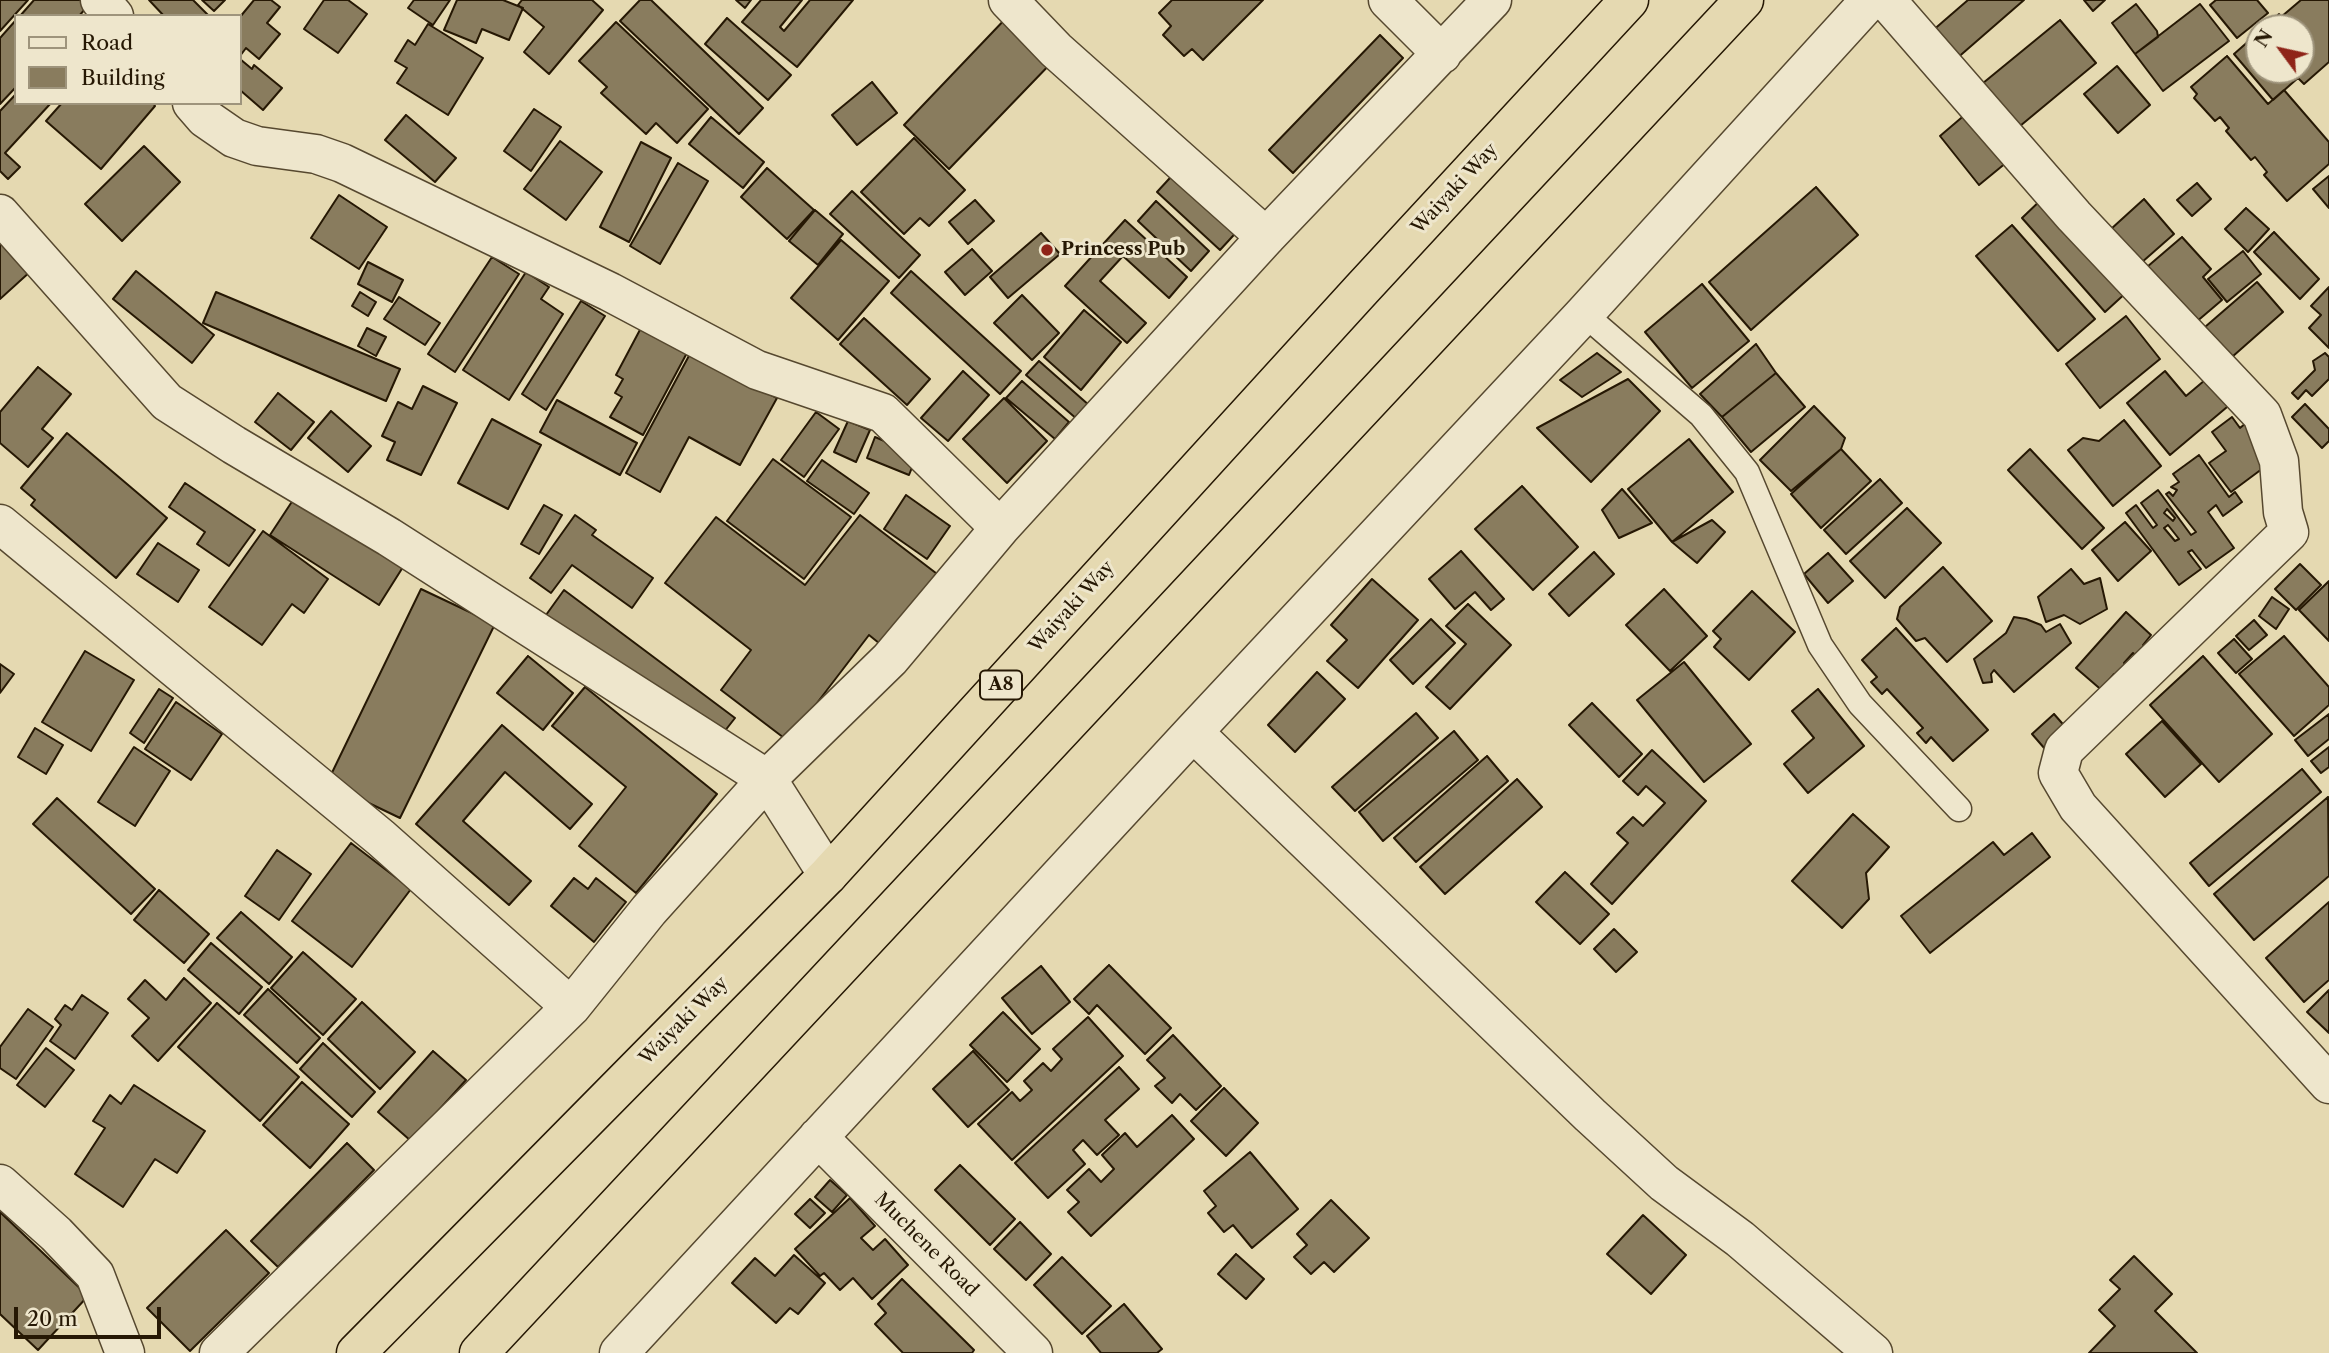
<!DOCTYPE html>
<style>
body{margin:0}
#map{position:relative;width:2329px;height:1353px;overflow:hidden;background:#e5d9b1;font-family:"Libre Caslon Text",serif}
canvas{display:block}
.legend{position:absolute;left:14px;top:14px;width:228px;height:91px;box-sizing:border-box;background:#eee6cc;border:2px solid #9e947c;margin:0;padding:9px 12px;list-style:none;font-size:21px;color:#261804}
.legend li{display:flex;align-items:center;gap:14px;height:35px}
.legend b{width:35px;border:2px solid #9e947c}
.north{position:absolute;left:2245px;top:14px;width:70px;height:70px;box-sizing:border-box;background:#eee6cc;border:2px solid #9e947c;border-radius:50%;rotate:303deg;font-size:19px;font-weight:700;line-height:28px;text-align:center;color:#261804}
.north::after{content:'';display:block;margin:auto;width:24px;height:32px;background:#8f2418;clip-path:polygon(50% 0,100% 100%,50% 72%,0 100%)}
.scale{position:absolute;left:14px;top:1307px;width:147px;height:32px;box-sizing:border-box;border:4px solid #261804;border-top:0;padding-left:9px;font-size:21px;line-height:24px;white-space:nowrap;color:#261804;-webkit-text-stroke:5px #eee6cc;paint-order:stroke}
</style>
<div id="map">
<canvas width="2329" height="1353"></canvas>
<ul class="legend">
<li><b style="height:9px;background:#eee6cc"></b>Road</li>
<li><b style="height:19px;background:#897c5e"></b>Building</li>
</ul>
<div class="north">N</div>
<div class="scale">20 m</div>
</div>
<script>
const g = document.querySelector('canvas').getContext('2d');
g.lineJoin = 'round';
function fillPath(path, color) { g.fillStyle = color; g.fill(path, 'evenodd'); }
const toPath = rows => new Path2D(rows.map(r => 'M' + r).join(''));
function trace(path, color, width, dash) { g.strokeStyle = color; g.lineWidth = width; g.lineCap = dash ? 'butt' : 'round'; g.setLineDash(dash || []); g.stroke(path); }
function label(font, color, halo, rows, align = 'center') {
  g.font = font + ' "Libre Caslon Text",serif'; g.lineWidth = 6; g.setLineDash([]); g.textBaseline = 'middle'; g.strokeStyle = halo; g.fillStyle = color; for (const [text, x, y, turn = 0] of rows) {
    g.save(); g.translate(x, y); g.rotate((+turn || 0) * Math.PI / 180); g.textAlign = isNaN(turn) ? turn : align; if (halo) g.strokeText(text, 0, 0); g.fillText(text, 0, 0); g.restore();
  }
}
const building = toPath([
 [0,0,28,0,0,31,0,0],
 [34,0,93,0,79,16,20,16,34,0],
 [149,0,193,0,209,16,164,16,149,0],
 [202,0,225,0,214,11,202,0],
 [254,0,271,0,280,7,267,23,280,34,259,59,246,48,240,56,240,17,254,0],
 [324,0,348,0,367,14,338,53,304,29,324,0],
 [414,0,450,0,433,25,408,8,414,0],
 [457,0,503,0,523,8,509,40,482,29,476,43,444,30,457,0],
 [522,0,592,0,603,10,549,74,524,52,544,27,518,5,522,0],
 [640,0,651,0,763,108,739,134,620,21,640,0],
 [736,0,751,0,745,8,736,0],
 [761,0,802,0,780,27,784,31,810,0,853,0,797,67,742,22,761,0],
 [1172,0,1263,0,1203,60,1192,49,1184,56,1163,35,1171,26,1159,13,1172,0],
 [1968,0,2024,0,1955,60,1931,32,1968,0],
 [2084,0,2105,0,2093,11,2084,0],
 [2216,0,2257,0,2268,13,2237,38,2210,5,2216,0],
 [2301,0,2329,0,2329,62,2304,84,2298,78,2273,100,2234,54,2259,32,2259,70,2301,70,2301,28,2264,28,2279,14,2281,17,2301,0],
 [2136,4,2157,31,2158,37,2135,54,2112,23,2136,4],
 [2200,4,2229,41,2163,91,2135,54,2200,4],
 [1009,15,1055,59,949,169,904,125,1009,15],
 [727,18,791,75,768,100,705,44,727,18],
 [16,20,16,87,0,104,0,38,16,20],
 [2060,20,2096,63,2014,131,1977,88,2060,20],
 [616,22,708,109,677,143,656,123,646,134,601,93,607,87,579,61,616,22],
 [428,24,483,58,448,115,397,83,407,68,395,61,408,40,415,45,428,24],
 [1380,35,1403,58,1293,173,1269,150,1380,35],
 [2227,56,2268,104,2284,90,2329,142,2329,164,2287,201,2264,175,2267,172,2255,157,2251,160,2226,131,2229,128,2220,117,2215,121,2194,98,2197,94,2191,87,2227,56],
 [240,59,252,69,254,65,282,88,263,110,240,90,240,59],
 [2117,66,2150,105,2118,133,2084,94,2117,66],
 [872,82,897,113,857,145,832,115,872,82],
 [16,94,16,103,51,103,5,153,20,167,8,179,0,171,0,111,16,94],
 [62,103,153,103,155,106,101,169,46,121,62,103],
 [534,109,561,127,531,171,504,151,534,109],
 [1967,113,2007,162,1979,185,1940,136,1967,113],
 [406,115,456,158,435,182,385,140,406,115],
 [711,117,764,162,743,188,689,144,711,117],
 [914,138,965,190,929,226,920,218,904,234,861,192,914,138],
 [560,141,602,172,566,220,524,189,560,141],
 [641,142,671,158,629,242,600,227,641,142],
 [144,146,180,182,122,241,85,204,144,146],
 [1191,155,1254,213,1220,250,1157,192,1191,155],
 [678,163,708,181,660,264,630,246,678,163],
 [767,168,814,210,787,239,741,197,767,168],
 [2329,176,2329,208,2313,189,2329,176],
 [2197,183,2211,199,2192,216,2177,200,2197,183],
 [1816,187,1858,235,1751,330,1709,282,1816,187],
 [852,191,920,255,899,278,830,214,852,191],
 [339,195,387,227,359,269,311,238,339,195],
 [2045,196,2129,290,2105,312,2022,218,2045,196],
 [2144,199,2174,234,2141,263,2111,229,2144,199],
 [975,200,994,221,968,244,949,222,975,200],
 [1156,201,1209,251,1191,271,1138,221,1156,201],
 [2246,208,2269,229,2248,252,2225,229,2246,208],
 [815,210,843,234,818,265,789,241,815,210],
 [1125,220,1187,277,1169,298,1123,256,1100,281,1146,323,1127,343,1065,286,1125,220],
 [2012,225,2095,319,2058,351,1976,256,2012,225],
 [2274,232,2319,279,2300,299,2254,252,2274,232],
 [1041,233,1060,254,1008,298,990,277,1041,233],
 [0,234,32,270,0,299,0,234],
 [2182,237,2211,269,2203,277,2222,300,2195,323,2147,267,2182,237],
 [841,240,889,281,838,340,791,298,841,240],
 [972,249,992,271,965,295,945,272,972,249],
 [2243,251,2261,274,2227,302,2208,279,2243,251],
 [492,257,519,274,455,372,428,354,492,257],
 [368,262,403,280,392,302,358,284,368,262],
 [136,271,214,335,192,363,113,299,136,271],
 [911,271,1021,371,1000,394,891,293,911,271],
 [526,272,549,287,541,299,563,314,509,400,463,370,526,272],
 [2257,282,2283,312,2232,357,2205,327,2257,282],
 [1702,284,1749,341,1692,388,1645,332,1702,284],
 [2329,287,2329,348,2309,328,2321,315,2311,306,2329,287],
 [216,292,400,369,386,401,203,323,216,292],
 [360,292,376,302,368,316,352,306,360,292],
 [1022,295,1059,333,1032,360,994,323,1022,295],
 [399,297,440,323,425,345,384,319,399,297],
 [581,301,605,316,546,410,522,394,581,301],
 [1084,310,1121,342,1081,390,1044,357,1084,310],
 [2126,316,2160,359,2100,408,2066,364,2126,316],
 [864,318,930,379,907,405,840,344,864,318],
 [642,326,688,351,643,435,610,417,622,397,615,393,623,379,616,375,642,326],
 [367,328,386,337,376,356,358,346,367,328],
 [1756,344,1776,373,1722,417,1700,394,1756,344],
 [691,352,777,398,740,465,689,437,660,492,626,473,691,352],
 [1597,353,1621,372,1582,397,1560,380,1597,353],
 [2325,353,2329,357,2329,379,2312,396,2306,390,2298,399,2292,393,2315,370,2313,361,2325,353],
 [1039,361,1090,406,1078,420,1026,375,1039,361],
 [38,367,71,394,42,429,53,438,28,467,0,443,0,412,38,367],
 [963,371,989,395,948,441,921,418,963,371],
 [2165,371,2186,396,2211,375,2233,402,2170,455,2127,403,2165,371],
 [1776,373,1805,407,1751,452,1722,417,1776,373],
 [1628,379,1660,411,1591,482,1537,428,1628,379],
 [1022,381,1069,422,1055,439,1006,398,1022,381],
 [423,386,457,403,421,475,387,460,395,442,382,436,398,402,412,409,423,386],
 [278,393,314,422,291,450,255,422,278,393],
 [1004,398,1047,441,1007,483,963,439,1004,398],
 [557,400,637,443,620,475,540,432,557,400],
 [2305,404,2329,429,2329,441,2322,448,2292,417,2305,404],
 [1814,406,1845,438,1841,449,1791,491,1760,460,1814,406],
 [331,411,371,446,348,472,308,438,331,411],
 [816,412,839,429,804,477,781,460,816,412],
 [2232,417,2240,428,2246,423,2274,460,2231,492,2209,463,2226,451,2212,432,2232,417],
 [492,419,541,445,508,509,458,483,492,419],
 [2124,420,2161,466,2113,506,2068,450,2083,438,2099,441,2124,420],
 [848,421,870,430,856,462,834,452,848,421],
 [67,433,167,518,116,578,31,505,35,500,21,488,67,433],
 [875,437,917,455,909,475,867,458,875,437],
 [1689,439,1733,492,1672,542,1628,489,1689,439],
 [1841,449,1871,481,1821,528,1791,494,1841,449],
 [2030,449,2104,528,2082,549,2008,470,2030,449],
 [2199,455,2229,497,2235,492,2242,502,2223,516,2216,505,2208,512,2234,548,2206,568,2192,550,2188,552,2201,569,2179,585,2126,513,2136,505,2153,528,2157,525,2141,503,2158,490,2191,535,2196,532,2166,494,2169,492,2173,496,2177,490,2171,487,2179,482,2173,474,2199,455],
 [2167,509,2175,518,2173,521,2164,513,2167,509],
 [2168,525,2179,539,2175,541,2164,528,2168,525],
 [773,459,851,517,804,579,727,521,773,459],
 [822,460,869,493,854,514,807,481,822,460],
 [1880,479,1902,503,1846,554,1824,530,1880,479],
 [185,483,255,530,229,566,197,544,205,532,169,507,185,483],
 [1522,486,1578,547,1533,590,1475,529,1522,486],
 [1622,489,1652,523,1619,538,1602,510,1622,489],
 [906,495,950,526,927,559,884,529,906,495],
 [295,497,403,567,379,605,270,535,295,497],
 [544,505,562,515,539,554,521,544,544,505],
 [1907,508,1941,543,1885,598,1850,561,1907,508],
 [575,515,596,530,592,535,653,578,632,608,572,565,551,593,530,578,575,515],
 [860,515,945,580,890,652,869,635,788,741,721,690,751,650,665,583,716,517,805,585,860,515],
 [1712,520,1725,532,1697,563,1672,542,1712,520],
 [2125,522,2151,551,2118,581,2092,550,2125,522],
 [263,531,328,579,304,613,292,604,262,645,209,607,263,531],
 [158,543,199,570,178,602,137,574,158,543],
 [1461,551,1504,599,1491,610,1475,592,1455,609,1429,579,1461,551],
 [1594,552,1614,574,1569,616,1549,594,1594,552],
 [1828,553,1853,581,1828,603,1804,574,1828,553],
 [2300,564,2321,585,2296,610,2275,589,2300,564],
 [1943,567,1992,621,1947,662,1925,638,1916,641,1897,619,1900,607,1943,567],
 [2071,569,2084,584,2100,578,2107,609,2080,624,2064,615,2046,622,2038,597,2071,569],
 [1372,579,1418,620,1358,688,1327,661,1347,640,1331,625,1372,579],
 [2329,581,2329,641,2299,610,2329,581],
 [421,589,495,624,400,818,327,783,421,589],
 [1664,589,1707,636,1670,671,1626,625,1664,589],
 [564,590,735,718,717,741,546,615,564,590],
 [1752,591,1795,632,1749,680,1714,647,1721,639,1713,631,1752,591],
 [2272,597,2289,609,2276,629,2259,616,2272,597],
 [1468,604,1511,645,1450,709,1426,687,1466,644,1446,626,1468,604],
 [2126,612,2151,635,2143,645,2147,648,2138,658,2133,653,2124,663,2129,667,2119,678,2114,674,2109,680,2105,693,2076,668,2126,612],
 [2014,617,2026,619,2041,625,2046,632,2060,624,2071,643,2014,692,1994,670,1991,674,1992,682,1983,683,1974,659,2006,633,2014,617],
 [1431,619,1455,643,1413,684,1390,660,1431,619],
 [2254,620,2267,635,2249,650,2236,636,2254,620],
 [1896,628,1988,730,1953,761,1931,737,1926,743,1917,733,1923,728,1887,689,1882,694,1871,682,1877,677,1862,660,1896,628],
 [2284,636,2329,687,2329,705,2294,736,2239,674,2284,636],
 [2234,639,2252,659,2236,673,2218,653,2234,639],
 [85,651,134,680,91,751,42,722,85,651],
 [528,656,573,693,543,730,497,693,528,656],
 [2203,656,2272,734,2219,782,2150,705,2203,656],
 [1684,662,1751,744,1704,782,1637,700,1684,662],
 [0,664,14,674,0,693,0,664],
 [1317,672,1345,699,1295,752,1268,725,1317,672],
 [585,687,717,794,636,893,579,846,626,787,552,726,585,687],
 [159,689,173,698,144,743,130,733,159,689],
 [1818,689,1864,746,1808,793,1784,764,1814,738,1792,711,1818,689],
 [176,702,222,734,191,780,145,749,176,702],
 [1592,703,1642,754,1619,777,1569,725,1592,703],
 [1416,713,1438,738,1355,811,1332,787,1416,713],
 [2054,714,2068,730,2045,749,2032,734,2054,714],
 [2329,714,2329,739,2308,756,2295,740,2329,714],
 [2162,721,2201,764,2165,797,2126,754,2162,721],
 [502,725,592,804,570,829,505,772,463,821,531,881,509,905,416,824,502,725],
 [35,728,63,745,46,774,18,757,35,728],
 [1454,731,1478,760,1383,841,1359,812,1454,731],
 [134,747,170,771,135,826,98,802,134,747],
 [2329,747,2329,767,2321,773,2311,761,2329,747],
 [1652,750,1706,801,1612,904,1591,884,1628,843,1617,833,1633,817,1643,826,1665,803,1646,786,1638,795,1623,781,1652,750],
 [1487,756,1508,781,1416,862,1394,838,1487,756],
 [2302,769,2321,792,2209,886,2190,863,2302,769],
 [1517,779,1542,807,1445,894,1420,867,1517,779],
 [2328,797,2329,876,2254,940,2214,894,2328,797],
 [57,798,155,889,131,914,33,824,57,798],
 [1853,814,1889,847,1866,873,1869,899,1842,928,1792,881,1853,814],
 [2032,833,2050,857,1930,953,1901,916,1993,842,2004,855,2032,833],
 [351,843,411,889,352,967,292,921,351,843],
 [277,850,311,874,279,920,245,896,277,850],
 [1565,872,1609,914,1580,944,1536,902,1565,872],
 [574,878,588,889,596,878,626,902,594,942,551,906,574,878],
 [159,890,209,934,184,963,134,920,159,890],
 [2329,902,2329,980,2304,1002,2266,958,2329,902],
 [241,912,292,957,269,984,217,938,241,912],
 [1614,929,1637,952,1616,972,1594,949,1614,929],
 [211,943,262,987,239,1014,188,970,211,943],
 [303,952,356,999,323,1035,271,988,303,952],
 [1109,965,1171,1028,1145,1054,1097,1005,1089,1014,1074,999,1109,965],
 [1041,966,1070,1002,1032,1034,1002,998,1041,966],
 [184,978,211,1003,158,1061,132,1036,149,1018,128,999,145,980,166,1000,184,978],
 [268,989,320,1038,297,1063,244,1015,268,989],
 [2329,990,2329,1033,2307,1012,2329,990],
 [82,995,108,1013,75,1059,50,1041,61,1025,55,1019,65,1005,72,1010,82,995],
 [362,1002,415,1052,380,1089,328,1039,362,1002],
 [217,1003,299,1077,260,1121,178,1047,217,1003],
 [28,1009,53,1027,16,1079,0,1068,0,1047,28,1009],
 [1003,1012,1040,1049,1007,1082,970,1045,1003,1012],
 [1088,1017,1123,1056,1012,1160,978,1124,1012,1092,1020,1101,1032,1090,1024,1081,1043,1063,1051,1071,1062,1059,1053,1049,1088,1017],
 [1173,1035,1221,1086,1196,1110,1180,1094,1172,1103,1155,1086,1165,1078,1147,1060,1173,1035],
 [323,1043,375,1092,352,1117,300,1069,323,1043],
 [46,1048,74,1070,45,1107,17,1085,46,1048],
 [433,1051,466,1080,411,1141,378,1112,433,1051],
 [973,1051,1009,1090,968,1127,933,1089,973,1051],
 [1119,1067,1139,1089,1105,1120,1119,1135,1097,1155,1083,1140,1073,1150,1085,1164,1048,1198,1015,1163,1119,1067],
 [302,1082,349,1124,310,1168,263,1125,302,1082],
 [134,1085,205,1131,177,1173,155,1159,123,1207,75,1174,105,1128,93,1121,110,1095,121,1104,134,1085],
 [1224,1088,1258,1123,1226,1156,1191,1121,1224,1088],
 [1172,1115,1194,1139,1091,1236,1068,1212,1079,1202,1067,1190,1089,1169,1101,1182,1114,1169,1102,1155,1125,1133,1137,1147,1172,1115],
 [347,1143,374,1170,278,1267,251,1241,347,1143],
 [1250,1152,1298,1209,1252,1248,1233,1225,1224,1232,1208,1213,1216,1206,1204,1191,1250,1152],
 [960,1165,1015,1219,990,1245,935,1190,960,1165],
 [830,1180,847,1195,832,1212,815,1197,830,1180],
 [850,1198,875,1226,861,1238,873,1250,885,1239,908,1265,872,1299,853,1278,840,1290,824,1273,820,1276,795,1249,850,1198],
 [810,1199,825,1213,810,1228,795,1214,810,1199],
 [1331,1200,1369,1238,1334,1272,1324,1262,1311,1274,1294,1257,1307,1245,1297,1234,1331,1200],
 [0,1212,88,1296,38,1350,0,1314,0,1212],
 [1643,1215,1686,1255,1651,1294,1607,1254,1643,1215],
 [1020,1222,1051,1254,1026,1280,994,1249,1020,1222],
 [226,1230,269,1273,190,1351,147,1308,226,1230],
 [1236,1254,1264,1279,1246,1299,1218,1274,1236,1254],
 [794,1255,825,1283,798,1314,790,1308,776,1323,732,1283,755,1258,775,1276,794,1255],
 [2134,1256,2172,1294,2155,1311,2197,1353,2089,1353,2115,1326,2099,1310,2120,1289,2110,1280,2134,1256],
 [1062,1257,1111,1306,1082,1334,1034,1285,1062,1257],
 [902,1279,974,1350,972,1353,903,1353,875,1324,886,1313,878,1304,902,1279],
 [1124,1304,1162,1349,1157,1353,1101,1353,1087,1336,1124,1304]
]);
const lane = toPath([
 [1584,314,1701,415,1747,472,1820,645,1860,704,1959,809]
]);
const street = toPath([
 [100,0,114,16],
 [1008,0,1056,50,1266,237],
 [1388,0,1442,54],
 [1886,0,2074,216,2262,415,2279,461,2283,512,2289,532,2064,750,2058,773,2078,807,2329,1084],
 [192,103,205,118,234,138,257,146,316,154,342,163,610,292,757,370,883,413,1000,528],
 [0,214,167,402,234,445,389,537,767,779,828,875],
 [0,524,381,838,571,1007],
 [1193,732,1590,1115,1664,1183,1740,1239,1873,1353],
 [818,1137,1033,1353],
 [0,1184,56,1234,95,1275,125,1353],
 [219,1353,571,1007,649,910,767,779,890,659,1000,528,1266,237,1492,0],
 [619,1353,1193,732,1584,314,1870,0]
]);
const highway = toPath([
 [356,1353,828,875,1361,290,1629,0],
 [479,1353,1744,0]
]);
const markers = [
 [1047,250,7,"#8f2418"]
];
const shields = [
 [1001,685,42]
];
const shieldNames = [
 ["A8",1001,685]
];
const streetNames = [
 ["Waiyaki Way",1455,189,-47],
 ["Waiyaki Way",1072,607,-48],
 ["Waiyaki Way",684,1021,-45],
 ["Muchene Road",926,1245,45]
];
const poiNames = [
 ["Princess Pub",1061,250]
];
fillPath(building, '#897c5e');
trace(building, '#261804', 2);
trace(lane, '#56482f', 27);
trace(street, '#56482f', 41);
trace(highway, '#261804', 41);
trace(lane, '#eee6cc', 24);
trace(street, '#eee6cc', 38);
trace(highway, '#e5d9b1', 38);
for (const [x, y, r, color] of markers) { const dot = new Path2D(); dot.arc(x, y, r, 0, 2 * Math.PI); g.fillStyle = color; g.fill(dot); trace(dot, '#eee6cc', 2.5); }
for (const [x, y, w] of shields) { const box = new Path2D(); box.roundRect(x - w / 2, y - 14.5, w, 29, 5); g.fillStyle = '#eee6cc'; g.fill(box); trace(box, '#261804', 2); }
label('bold 18px', '#261804', null, shieldNames);
label('19px', '#261804', '#eee6cc', streetNames);
label('bold 19px', '#261804', '#eee6cc', poiNames, 'left');
</script>
